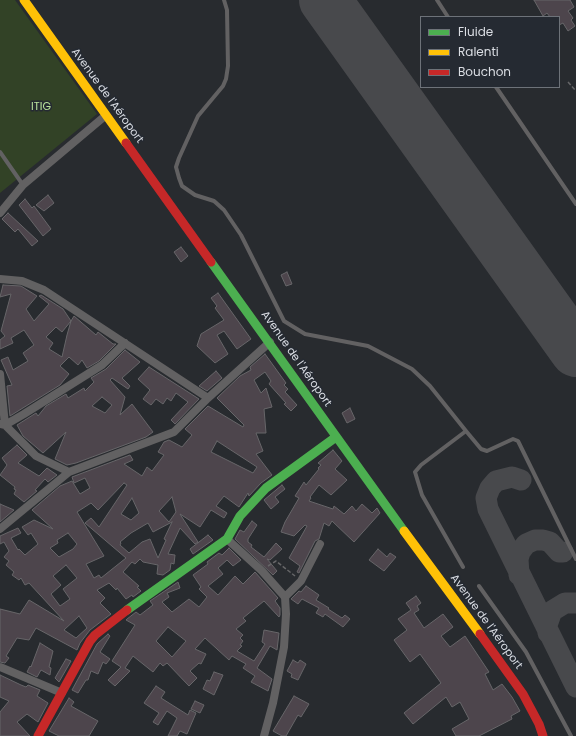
<!DOCTYPE html>
<meta charset="utf-8">
<style>
body{margin:0}
#map{position:relative;width:576px;height:736px;overflow:hidden;background:#282b2f;font-family:Poppins,sans-serif}
canvas{display:block}
.legend{position:absolute;left:420px;top:16px;width:140px;height:72px;box-sizing:border-box;background:#252a32;border:1px solid #6d7279;margin:0;padding:5px 7px;list-style:none;font-size:12px;color:#dadde3}
.legend li{display:flex;align-items:center;gap:8px;height:20px}
.legend b{width:20px;border:1px solid #6d7279}
</style>
<div id="map">
<canvas width="576" height="736"></canvas>
<ul class="legend">
<li><b style="height:5px;background:#4caf50"></b>Fluide</li>
<li><b style="height:5px;background:#ffc107"></b>Ralenti</li>
<li><b style="height:5px;background:#c62828"></b>Bouchon</li>
</ul>
</div>
<script>
const g = document.querySelector('canvas').getContext('2d');
g.lineJoin = 'round';
function fillPath(path, color) { g.fillStyle = color; g.fill(path, 'evenodd'); }
const toPath = rows => new Path2D(rows.map(r => 'M' + r).join(''));
function trace(path, color, width, dash) { g.strokeStyle = color; g.lineWidth = width; g.lineCap = dash ? 'butt' : 'round'; g.setLineDash(dash || []); g.stroke(path); }
function label(font, color, halo, rows, align = 'center') {
  g.font = font + ' Poppins,sans-serif'; g.lineWidth = 3; g.setLineDash([]); g.textBaseline = 'middle'; g.strokeStyle = halo; g.fillStyle = color; for (const [text, x, y, turn = 0] of rows) {
    g.save(); g.translate(x, y); g.rotate((+turn || 0) * Math.PI / 180); g.textAlign = isNaN(turn) ? turn : align; if (halo) g.strokeText(text, 0, 0); g.fillText(text, 0, 0); g.restore();
  }
}
const green = toPath([
 [0,0,15,0,97,114,0,193]
]);
const taxiway = toPath([
 [521,480,512,477,496,481,490,488,486,498,488,509,576,687],
 [519,575,518,559,520,552,526,544,535,540,543,540,550,542,559,552,563,552],
 [548,633,547,625,552,611,565,603,576,603]
]);
const runway = toPath([
 [325,0,576,351]
]);
const building = toPath([
 [534,0,570,0,574,7,568,11,573,18,571,20,575,26,568,31,563,23,559,25,559,17,550,17,547,13,543,16,534,0],
 [48,195,54,203,44,211,36,205,48,195],
 [25,199,32,208,34,206,51,229,43,236,19,205,25,199],
 [8,213,22,226,38,241,32,246,18,229,15,232,2,219,8,213],
 [181,247,188,256,181,262,174,252,181,247],
 [287,272,292,284,286,286,281,275,287,272],
 [3,285,21,286,37,296,26,309,34,321,49,304,39,296,41,295,63,309,71,321,74,316,96,335,98,332,113,344,116,344,99,361,87,368,82,360,78,365,69,357,60,366,69,374,60,385,10,416,7,386,12,385,1,360,8,357,13,370,28,361,23,353,34,345,24,330,11,338,13,343,0,349,0,340,5,336,1,331,11,294,0,297,3,285],
 [71,321,67,335,62,357,49,349,53,343,46,337,56,327,62,332,71,321],
 [218,293,251,339,237,349,224,331,217,335,228,354,215,363,197,346,201,334,224,320,215,308,217,306,211,298,218,293],
 [125,350,140,362,122,378,130,386,128,389,112,378,110,380,125,397,120,415,132,404,153,432,146,437,76,463,67,465,55,459,66,432,43,453,23,436,17,425,36,413,38,416,46,406,66,394,68,398,84,388,85,391,94,382,91,378,106,369,125,350],
 [102,397,112,405,105,413,92,406,102,397],
 [265,354,286,383,284,385,288,389,285,392,297,405,291,411,284,404,286,403,269,384,271,381,265,372,254,380,261,393,266,388,272,407,264,409,266,433,256,433,263,451,256,454,272,475,261,483,249,496,248,493,239,507,224,496,216,506,227,513,224,518,211,510,200,527,180,514,198,542,195,544,180,528,168,554,175,555,174,564,171,563,170,570,163,575,157,574,158,565,143,562,140,559,135,564,132,562,123,572,139,586,137,587,141,591,133,597,132,595,126,599,117,588,116,590,109,583,97,590,105,598,100,603,111,614,90,630,80,643,77,650,36,628,29,640,17,638,6,656,9,658,5,663,0,662,0,609,20,614,29,600,64,621,29,583,25,585,21,578,19,580,12,575,14,572,6,565,9,561,4,557,9,551,4,542,0,544,0,536,18,528,21,533,11,538,18,550,19,549,25,555,38,544,31,533,28,535,22,527,34,520,53,529,32,510,60,486,72,481,80,494,90,488,85,478,74,483,72,477,130,455,133,460,124,464,142,476,147,467,152,471,164,455,158,452,164,442,169,440,182,447,192,435,185,429,208,406,243,427,244,425,217,398,240,376,251,370,250,367,265,354],
 [217,441,257,467,253,473,211,452,217,441],
 [124,483,127,485,99,527,91,518,85,523,126,558,101,578,99,575,94,578,86,564,104,556,77,512,91,503,98,510,124,483],
 [172,497,176,512,169,522,159,511,172,497],
 [132,498,139,513,131,520,121,514,132,498],
 [172,522,164,539,166,540,158,558,150,539,142,542,129,553,120,545,121,543,120,542,131,533,148,523,153,532,172,522],
 [68,533,77,544,73,549,59,557,50,548,58,543,57,540,68,533],
 [66,565,77,578,63,589,70,599,60,606,51,594,61,585,53,576,66,565],
 [79,616,87,628,76,638,64,630,79,616],
 [149,367,199,399,175,424,171,420,188,402,176,393,171,401,167,398,163,404,156,399,151,405,143,399,150,390,138,379,149,367],
 [216,371,222,378,207,391,199,386,216,371],
 [350,408,355,419,347,423,342,413,350,408],
 [17,445,27,455,18,463,39,476,47,468,57,475,48,482,45,479,35,490,37,491,24,502,14,494,16,490,14,489,15,487,0,475,7,465,2,458,17,445],
 [333,450,342,461,335,469,347,480,331,495,319,485,310,497,311,498,309,501,333,509,334,506,344,514,352,506,356,511,362,504,372,513,377,508,380,513,354,542,332,521,329,526,324,523,319,539,315,541,299,573,297,572,300,566,289,558,307,526,305,525,294,536,281,532,285,522,299,498,295,496,304,482,306,485,319,469,318,468,321,465,318,463,333,450],
 [282,485,285,489,275,497,279,502,271,509,264,500,282,485],
 [0,504,14,510,0,522,0,504],
 [252,521,257,525,248,539,248,542,252,545,251,547,264,557,276,543,282,549,270,560,267,559,277,571,273,575,235,539,240,530,244,532,252,521],
 [208,535,213,540,193,554,190,549,208,535],
 [229,548,241,560,233,566,227,560,218,568,223,574,208,586,218,595,235,576,243,584,255,572,278,598,275,601,280,608,280,615,279,617,264,601,243,618,246,621,236,629,243,635,240,638,243,641,240,645,242,646,237,651,254,661,265,644,262,642,264,630,279,633,277,650,270,646,257,668,272,679,268,691,251,682,255,676,243,668,246,664,232,656,229,660,205,638,195,649,206,654,201,664,199,663,190,671,197,678,189,686,167,663,163,666,160,663,153,672,133,656,125,668,130,671,115,686,108,680,121,667,112,661,135,625,126,620,127,619,136,612,140,615,153,605,150,601,178,582,180,588,167,593,169,597,162,602,172,612,189,599,199,607,207,597,199,589,201,587,193,575,208,564,207,562,219,553,222,555,229,548],
 [168,627,186,641,172,657,156,641,168,627],
 [378,549,387,557,390,553,396,557,384,571,369,560,378,549],
 [306,586,319,595,316,600,329,608,328,609,342,618,345,615,350,619,343,627,325,614,323,617,316,613,319,608,302,599,298,604,291,599,299,591,301,592,306,586],
 [416,596,421,603,417,606,419,610,414,613,424,628,443,614,453,627,441,636,450,647,465,636,489,672,485,674,493,690,502,684,512,697,520,711,511,716,512,719,479,736,456,736,452,729,469,719,460,702,452,707,446,697,413,724,404,713,441,683,420,654,410,662,394,640,407,630,398,619,411,610,406,603,416,596],
 [108,634,110,636,100,652,110,659,106,664,103,662,98,674,91,671,88,680,86,680,78,693,72,690,97,644,108,634],
 [40,643,53,651,49,667,51,668,50,675,41,670,37,677,27,672,30,666,31,667,40,643],
 [66,659,71,661,59,682,55,678,66,659],
 [293,660,298,663,300,660,306,664,298,680,291,677,292,674,287,671,293,660],
 [214,672,223,675,214,695,203,689,207,680,210,681,214,672],
 [0,675,21,685,26,687,28,685,40,690,37,696,48,703,38,722,27,714,17,722,30,736,0,736,0,712,9,701,0,697,0,675],
 [156,686,165,692,161,698,188,715,190,710,196,713,187,734,180,731,177,736,168,736,177,718,167,711,158,725,153,722,159,713,144,703,156,686],
 [294,696,309,704,301,717,298,715,286,736,282,736,273,731,294,696],
 [69,698,74,702,71,706,98,721,89,736,59,736,49,731,69,698],
 [195,701,204,705,200,713,191,709,195,701]
]);
const path = toPath([
 [568,82,576,91],
 [268,566,276,561,295,576]
]);
const lane = toPath([
 [224,0,227,10,228,66,226,79,223,86,198,116,179,158,176,167,179,178,182,186,195,195,214,201,224,210,241,235,284,321,305,334,368,346,412,369,430,386,466,431,421,465,415,472,422,495,463,567],
 [437,0,448,17],
 [496,87,576,204],
 [0,152,23,185],
 [466,431,481,449,487,451,513,439,518,441,576,559],
 [479,586,526,652,571,736]
]);
const street = toPath([
 [0,213,23,185,105,116],
 [0,279,22,281,44,290,208,398],
 [0,374,5,425,36,456,69,472],
 [0,424,5,425,24,414,102,365,125,343],
 [0,529,69,472,174,432,208,398,270,342],
 [227,539,262,571,285,597,286,614,284,647,273,703,264,736],
 [285,597,301,581,320,544],
 [0,667,62,693]
]);
const fast = toPath([
 [211,262,404,531],
 [127,610,227,539,240,516,266,488,336,437]
]);
const slow = toPath([
 [24,0,126,143],
 [404,531,480,634]
]);
const jam = toPath([
 [126,143,211,262],
 [480,634,523,694,539,724,543,736],
 [38,736,90,641,95,635,127,610]
]);
const streetNames = [
 ["Avenue de l'Aéroport",107,96,54],
 ["Avenue de l'Aéroport",296,359,55],
 ["Avenue de l'Aéroport",486,622,54]
];
const parkNames = [
 ["ITIG",41,107]
];
fillPath(green, '#324226');
trace(taxiway, '#48494c', 21);
trace(runway, '#48494c', 52);
fillPath(building, '#4d454c');
trace(building, '#676669', 1);
trace(path, '#666668', 1.5, [4, 2]);
trace(lane, '#626162', 4);
trace(street, '#626162', 8);
trace(fast, '#4caf50', 9);
trace(slow, '#ffc107', 9);
trace(jam, '#c62828', 9);
label('11px', '#dadde3', '#252a32', streetNames);
label('11px', '#bae49c', '#252a32', parkNames);
</script>
